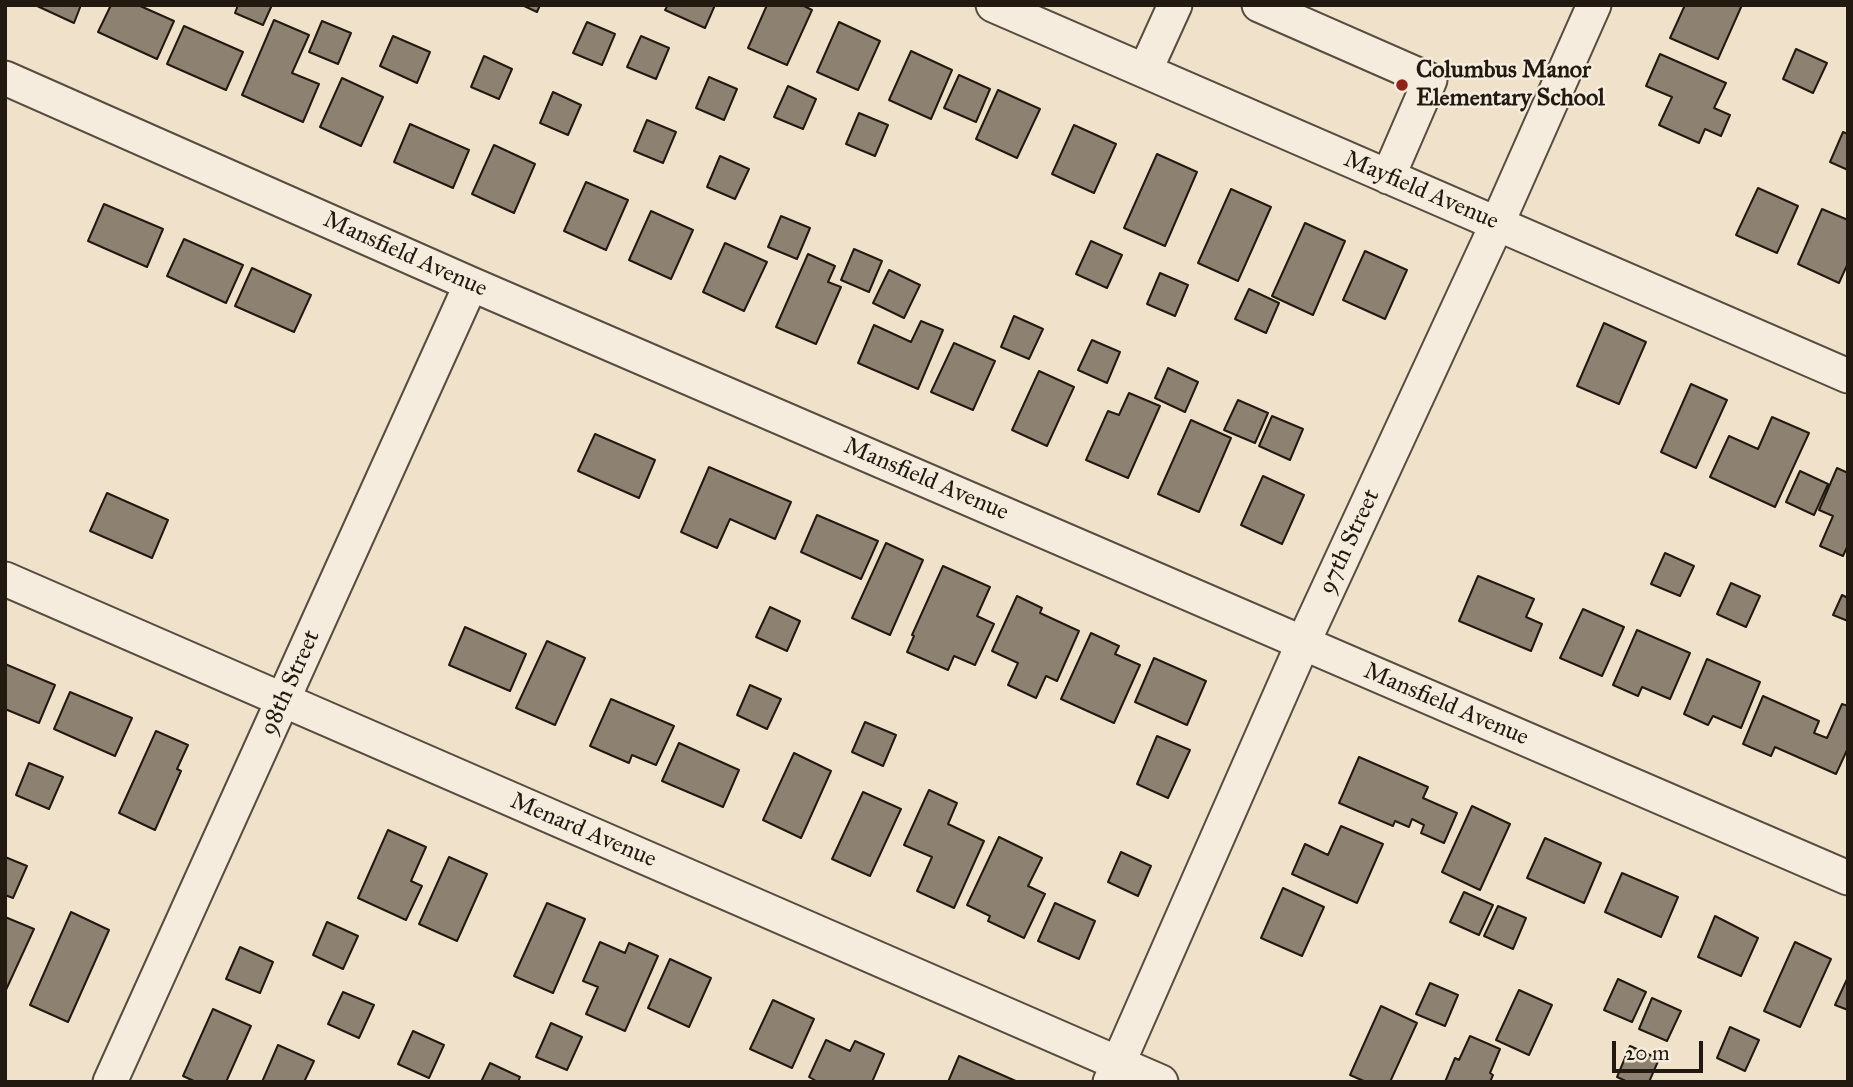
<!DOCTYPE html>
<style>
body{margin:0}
#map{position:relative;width:1853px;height:1087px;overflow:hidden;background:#f0e1ca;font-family:"IM FELL Great Primer",serif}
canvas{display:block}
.frame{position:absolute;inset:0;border:7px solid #221a11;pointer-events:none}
.scale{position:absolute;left:1612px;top:1041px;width:91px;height:32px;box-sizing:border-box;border:4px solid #221a11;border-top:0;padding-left:9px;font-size:21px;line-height:24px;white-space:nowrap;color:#221a11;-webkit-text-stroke:5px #f5ecdd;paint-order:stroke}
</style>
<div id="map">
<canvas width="1853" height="1087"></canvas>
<div class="frame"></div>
<div class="scale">20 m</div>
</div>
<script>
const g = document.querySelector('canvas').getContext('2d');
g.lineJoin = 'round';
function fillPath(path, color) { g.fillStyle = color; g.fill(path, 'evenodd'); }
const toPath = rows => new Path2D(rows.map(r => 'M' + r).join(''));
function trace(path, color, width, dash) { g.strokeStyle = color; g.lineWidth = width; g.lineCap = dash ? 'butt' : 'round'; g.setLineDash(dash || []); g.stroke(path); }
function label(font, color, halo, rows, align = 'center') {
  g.font = font + ' "IM FELL Great Primer",serif'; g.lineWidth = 5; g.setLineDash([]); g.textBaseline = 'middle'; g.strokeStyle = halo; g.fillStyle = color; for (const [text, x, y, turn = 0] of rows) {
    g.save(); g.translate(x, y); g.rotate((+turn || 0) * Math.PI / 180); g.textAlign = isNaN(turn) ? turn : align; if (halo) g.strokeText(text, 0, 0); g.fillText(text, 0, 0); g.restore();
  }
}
const building = toPath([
 [35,5,81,5,74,23,35,5],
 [111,5,138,5,174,21,157,59,98,32,111,5],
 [238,5,272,5,263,25,235,13,238,5],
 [522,5,540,5,537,12,522,5],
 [668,5,715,5,705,28,665,10,668,5],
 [767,5,802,5,812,10,787,65,748,48,767,5],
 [1685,5,1742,5,1718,59,1670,38,1685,5],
 [274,20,309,35,292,73,319,84,303,122,242,95,274,20],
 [322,21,351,33,338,64,309,52,322,21],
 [587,22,615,34,602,65,573,53,587,22],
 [839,22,880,41,858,90,817,72,839,22],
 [184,26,243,52,226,90,167,64,184,26],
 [393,36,430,52,417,83,380,66,393,36],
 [641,36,669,48,656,79,627,67,641,36],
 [1796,49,1827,63,1813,93,1783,79,1796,49],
 [911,51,952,70,931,119,889,100,911,51],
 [1660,54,1726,83,1714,108,1730,115,1721,136,1705,129,1699,143,1659,125,1672,97,1646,86,1660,54],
 [484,56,512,69,499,99,471,87,484,56],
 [959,75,990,89,976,122,944,108,959,75],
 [709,77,737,89,724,120,696,108,709,77],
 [342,78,383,97,361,146,320,127,342,78],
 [788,86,816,99,803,129,774,117,788,86],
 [998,90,1040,109,1017,158,976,139,998,90],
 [553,92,581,105,568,135,540,123,553,92],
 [859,113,888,125,875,156,846,144,859,113],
 [647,120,676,132,663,163,634,151,647,120],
 [410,124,469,150,453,188,394,162,410,124],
 [1074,125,1116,144,1094,193,1052,174,1074,125],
 [1843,132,1848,134,1848,170,1830,162,1843,132],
 [494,145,535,164,514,213,472,194,494,145],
 [1157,154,1197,172,1165,246,1124,228,1157,154],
 [720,156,749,169,735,199,707,187,720,156],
 [586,182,628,200,606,250,564,231,586,182],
 [1758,188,1798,206,1777,253,1736,235,1758,188],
 [1231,189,1271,207,1238,281,1198,263,1231,189],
 [104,204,163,229,147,267,88,241,104,204],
 [1822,209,1848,220,1848,263,1839,283,1798,264,1822,209],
 [651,211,693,230,671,279,629,260,651,211],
 [781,216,810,228,797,259,768,247,781,216],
 [1305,223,1345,241,1313,315,1272,296,1305,223],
 [184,239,243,265,226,303,167,276,184,239],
 [1091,241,1122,255,1107,288,1076,274,1091,241],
 [725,243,767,262,744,311,703,292,725,243],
 [854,249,882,261,869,292,841,280,854,249],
 [1365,251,1407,270,1385,319,1343,300,1365,251],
 [808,254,835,266,828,282,841,287,816,344,776,327,808,254],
 [252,268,311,295,294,332,235,306,252,268],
 [889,270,920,285,904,318,873,303,889,270],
 [1160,273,1188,285,1175,316,1147,304,1160,273],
 [1249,289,1279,303,1266,333,1235,319,1249,289],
 [1014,316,1043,329,1029,359,1001,347,1014,316],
 [921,321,943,330,918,389,858,363,874,325,911,342,921,321],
 [1604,323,1646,342,1619,404,1577,386,1604,323],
 [1092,340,1120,352,1107,383,1078,370,1092,340],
 [954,343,995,361,973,410,931,392,954,343],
 [1168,368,1198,382,1185,412,1155,398,1168,368],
 [1039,371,1074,387,1047,446,1012,430,1039,371],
 [1691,384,1727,400,1696,468,1661,452,1691,384],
 [1129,393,1160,406,1128,478,1086,460,1108,411,1119,415,1129,393],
 [1238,400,1268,413,1255,443,1224,430,1238,400],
 [1272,416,1303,429,1290,460,1259,446,1272,416],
 [1772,417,1809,433,1775,507,1710,477,1729,436,1758,449,1772,417],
 [1191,420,1231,438,1199,512,1158,494,1191,420],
 [595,434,655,460,639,498,578,471,595,434],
 [709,467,791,502,775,539,730,519,717,548,681,532,709,467],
 [1837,468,1848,473,1848,545,1843,556,1820,546,1833,516,1819,510,1837,468],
 [1800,471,1828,484,1814,515,1786,502,1800,471],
 [1263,476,1304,495,1282,544,1241,525,1263,476],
 [107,493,168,520,152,558,90,531,107,493],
 [817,515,878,541,861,579,801,552,817,515],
 [886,543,923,560,890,635,852,618,886,543],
 [1665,553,1694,566,1680,596,1651,584,1665,553],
 [943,566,990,587,977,616,994,624,975,665,954,656,948,670,907,652,914,636,912,635,943,566],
 [1478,576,1534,599,1526,617,1542,624,1531,651,1459,621,1478,576],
 [1731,583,1760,596,1746,627,1717,614,1731,583],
 [1842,595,1848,598,1848,621,1833,615,1842,595],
 [1017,596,1042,608,1040,613,1079,631,1057,681,1046,676,1036,698,1008,685,1018,663,992,651,1017,596],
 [770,607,800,621,787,651,756,637,770,607],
 [1583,609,1624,627,1602,676,1560,658,1583,609],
 [465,627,526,654,510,691,449,665,465,627],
 [1637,630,1690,653,1670,699,1642,687,1638,696,1613,685,1637,630],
 [1091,633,1119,646,1115,654,1140,665,1114,723,1061,699,1091,633],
 [547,641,585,658,555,725,516,708,547,641],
 [1154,658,1206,681,1187,725,1135,702,1154,658],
 [1707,659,1760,682,1741,728,1713,716,1708,725,1684,714,1707,659],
 [5,664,55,685,39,723,5,709,5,664],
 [750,685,781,699,767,729,737,715,750,685],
 [70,692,132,718,115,756,54,729,70,692],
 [1763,696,1819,721,1814,733,1827,738,1842,704,1848,706,1848,748,1836,774,1775,747,1771,756,1743,744,1763,696],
 [611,699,674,726,656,765,632,755,629,763,590,746,611,699],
 [865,722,896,735,883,766,852,752,865,722],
 [156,731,188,745,177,769,181,771,155,830,119,813,156,731],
 [1157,736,1190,750,1168,798,1137,784,1157,736],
 [679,743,739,770,723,807,662,781,679,743],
 [794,753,831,771,801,838,763,820,794,753],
 [1359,757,1428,787,1423,798,1457,813,1444,843,1421,833,1424,825,1412,819,1409,827,1395,821,1393,826,1339,803,1359,757],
 [29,763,63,777,49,809,16,795,29,763],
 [929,790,957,803,948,824,984,841,954,908,917,891,932,857,904,845,929,790],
 [863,792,901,809,870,876,832,859,863,792],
 [1472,806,1510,824,1480,890,1442,872,1472,806],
 [1341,826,1383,844,1357,903,1292,874,1305,844,1328,855,1341,826],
 [388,830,426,847,411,881,422,886,406,920,358,898,388,830],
 [999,837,1042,858,1028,886,1045,894,1024,938,988,921,990,916,967,905,999,837],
 [1545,838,1601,863,1584,903,1527,878,1545,838],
 [1121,852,1151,866,1138,896,1108,882,1121,852],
 [5,857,27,866,13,898,5,895,5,857],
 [449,857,487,874,457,941,419,924,449,857],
 [1622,873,1678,897,1661,937,1605,912,1622,873],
 [1283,888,1324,907,1302,956,1261,938,1283,888],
 [1464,892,1493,905,1479,935,1450,922,1464,892],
 [547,903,585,919,553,993,514,976,547,903],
 [1055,903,1095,921,1079,959,1038,941,1055,903],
 [1498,906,1526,918,1513,949,1484,936,1498,906],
 [71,912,109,930,68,1022,30,1005,71,912],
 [1715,916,1758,938,1741,976,1698,957,1715,916],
 [5,917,34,929,5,992,5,917],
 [327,922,358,936,343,969,313,955,327,922],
 [600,942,625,953,629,943,658,956,625,1031,586,1014,598,987,583,981,600,942],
 [1795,942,1831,959,1800,1027,1764,1011,1795,942],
 [240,947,273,962,260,993,226,979,240,947],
 [670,959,711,978,689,1027,648,1008,670,959],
 [1848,977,1848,1010,1835,1005,1848,977],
 [1618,979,1646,992,1632,1022,1604,1010,1618,979],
 [1430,983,1458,995,1445,1026,1416,1014,1430,983],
 [1519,990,1552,1005,1529,1055,1496,1040,1519,990],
 [343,992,374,1005,359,1038,328,1024,343,992],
 [1652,998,1681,1011,1667,1041,1639,1029,1652,998],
 [773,1000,814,1019,792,1068,750,1049,773,1000],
 [1381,1006,1417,1023,1390,1082,1366,1082,1350,1075,1381,1006],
 [213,1009,251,1026,226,1082,196,1082,183,1076,213,1009],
 [551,1023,582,1037,567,1070,536,1057,551,1023],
 [1730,1027,1759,1040,1745,1071,1717,1058,1730,1027],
 [413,1031,444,1045,429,1078,398,1064,413,1031],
 [1470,1036,1500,1049,1490,1073,1493,1075,1490,1082,1445,1082,1455,1058,1459,1060,1470,1036],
 [826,1040,850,1051,855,1041,884,1054,872,1082,818,1082,809,1077,826,1040],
 [278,1045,314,1061,304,1082,262,1082,278,1045],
 [1630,1046,1659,1059,1649,1082,1628,1082,1617,1077,1630,1046],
 [959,1056,1018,1082,948,1082,959,1056],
 [490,1063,520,1077,518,1082,481,1082,490,1063]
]);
const minor = toPath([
 [993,5,1848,376],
 [1259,5,1430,80,1388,177],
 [1145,71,1175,5],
 [5,78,471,284,1848,878],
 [5,579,1161,1082],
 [110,1082,471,284],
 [1110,1082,1303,643,1497,224,1594,5]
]);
const markers = [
 [1402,85,7,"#8f2418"]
];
const poiNames = [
 ["Columbus Manor",1416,71],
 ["Elementary School",1416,99]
];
const streetNames = [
 ["Mayfield Avenue",1421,191,23],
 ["Mansfield Avenue",405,255,24],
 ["Mansfield Avenue",926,480,23],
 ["97th Street",1350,542,-65],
 ["98th Street",291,683,-66],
 ["Mansfield Avenue",1446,705,23],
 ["Menard Avenue",583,831,23]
];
fillPath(building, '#8d8171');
trace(building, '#221a11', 2);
trace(minor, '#564c3f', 37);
trace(minor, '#f5ecdd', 33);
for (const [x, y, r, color] of markers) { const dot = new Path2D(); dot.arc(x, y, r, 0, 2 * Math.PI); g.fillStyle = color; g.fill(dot); trace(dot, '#f5ecdd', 2.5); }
label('bold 24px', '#221a11', '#f5ecdd', poiNames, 'left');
label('24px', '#221a11', '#f5ecdd', streetNames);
</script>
